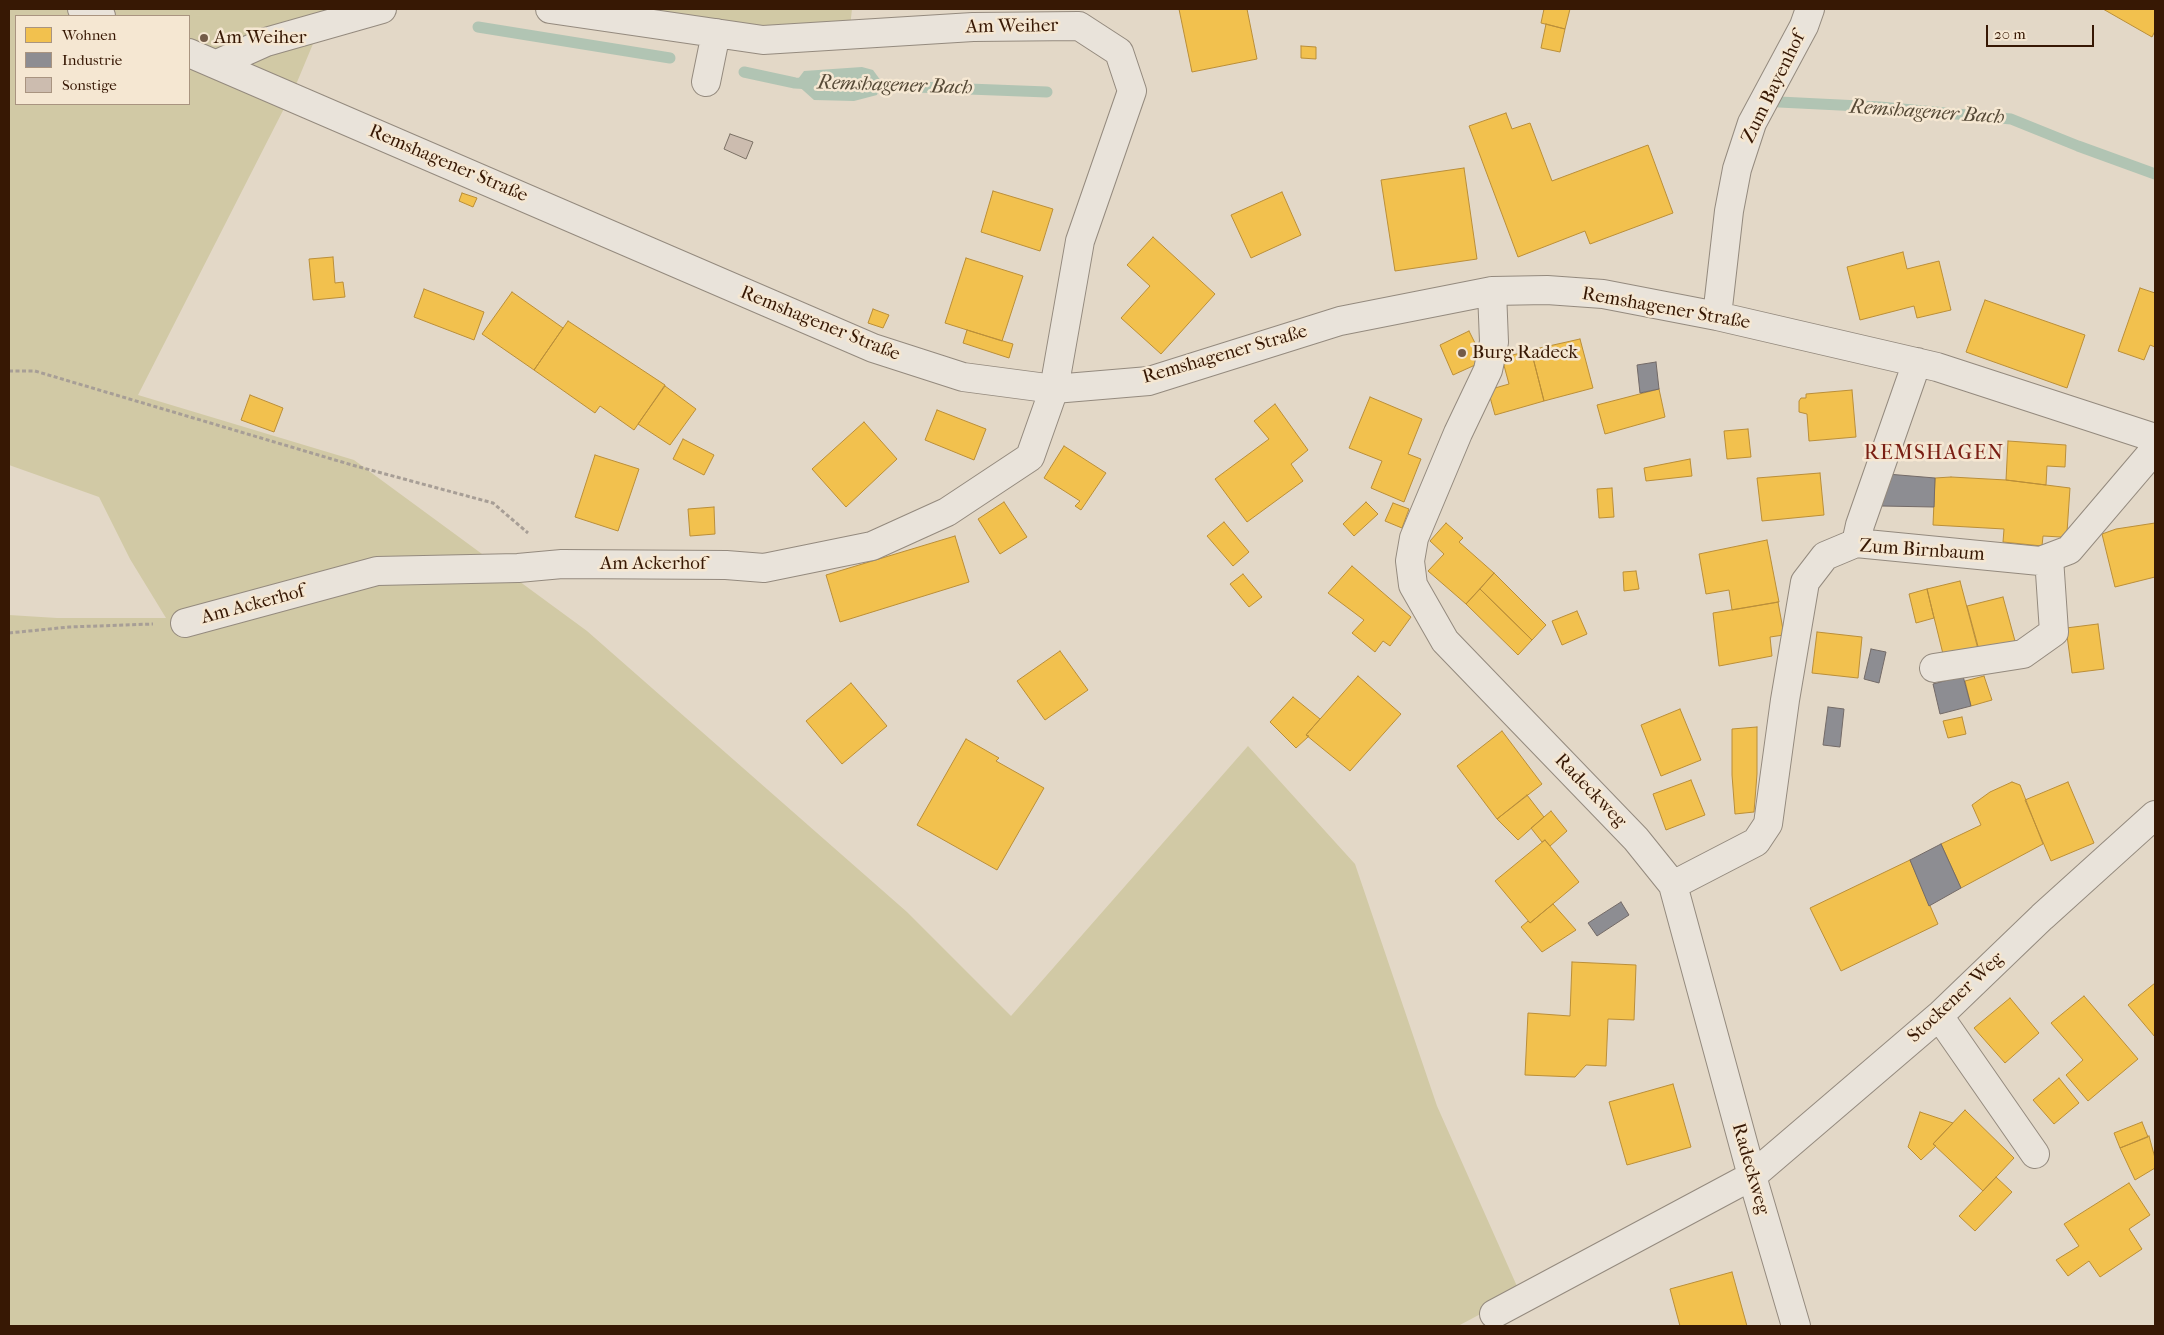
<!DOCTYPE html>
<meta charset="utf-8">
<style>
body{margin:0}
#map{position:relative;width:2164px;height:1335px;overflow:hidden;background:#e3d8c7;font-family:"IM FELL French Canon",serif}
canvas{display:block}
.frame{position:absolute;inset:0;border:10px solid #371804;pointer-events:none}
.legend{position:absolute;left:15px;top:15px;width:175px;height:90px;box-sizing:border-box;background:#f5e7d2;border:1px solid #a99480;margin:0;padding:6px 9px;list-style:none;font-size:15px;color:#371804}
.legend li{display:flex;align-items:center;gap:10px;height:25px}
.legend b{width:25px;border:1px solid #a99480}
.scale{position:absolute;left:1986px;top:25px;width:108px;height:22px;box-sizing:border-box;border:2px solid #371804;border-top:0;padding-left:6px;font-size:15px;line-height:18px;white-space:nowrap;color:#371804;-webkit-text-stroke:4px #f5e7d2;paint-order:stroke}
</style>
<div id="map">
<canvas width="2164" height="1335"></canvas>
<div class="frame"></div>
<ul class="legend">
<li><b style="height:14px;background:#f2c14e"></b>Wohnen</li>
<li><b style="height:14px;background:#8d8d92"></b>Industrie</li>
<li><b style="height:14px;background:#ccbcaf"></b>Sonstige</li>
</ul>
<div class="scale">20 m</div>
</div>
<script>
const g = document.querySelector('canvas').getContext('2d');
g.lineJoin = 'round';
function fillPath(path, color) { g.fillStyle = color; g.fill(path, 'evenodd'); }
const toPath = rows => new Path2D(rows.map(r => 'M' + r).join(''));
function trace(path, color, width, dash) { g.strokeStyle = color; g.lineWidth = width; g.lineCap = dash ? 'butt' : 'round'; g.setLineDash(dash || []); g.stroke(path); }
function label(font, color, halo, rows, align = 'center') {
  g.font = font + ' "IM FELL French Canon",serif'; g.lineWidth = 5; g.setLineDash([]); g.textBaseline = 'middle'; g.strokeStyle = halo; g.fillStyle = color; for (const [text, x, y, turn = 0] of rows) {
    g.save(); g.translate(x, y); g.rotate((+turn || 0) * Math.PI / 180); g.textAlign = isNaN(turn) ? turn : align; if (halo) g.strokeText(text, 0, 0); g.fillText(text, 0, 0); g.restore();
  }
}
const green = toPath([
 [9,9,347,9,325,15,295,87,138,395,354,460,587,631,907,912,1011,1016,1248,746,1355,864,1437,1106,1520,1293,1458,1326,9,1326,9,615,57,618,166,618,130,559,99,497,9,465],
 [16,16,189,16,189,104,16,104],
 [615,9,852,9,850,27,767,32]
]);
const water = toPath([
 [862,67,873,70,881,81,877,95,854,101,814,100,795,83,804,71]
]);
const homes = toPath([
 [1179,9,1247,9,1257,59,1192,72,1179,9],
 [1544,9,1570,9,1565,29,1541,23,1544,9],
 [2103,9,2155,9,2155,31,2152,37,2103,9],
 [1546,24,1565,29,1560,52,1541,48,1546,24],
 [1301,46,1316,47,1316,59,1301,58,1301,46],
 [1506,113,1512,129,1530,123,1552,181,1648,145,1673,213,1590,244,1585,231,1518,257,1469,126,1506,113],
 [1464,168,1477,259,1395,271,1381,180,1464,168],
 [993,191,1053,209,1040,251,981,232,993,191],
 [1282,192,1301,235,1251,258,1231,215,1282,192],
 [462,193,477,198,473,207,459,201,462,193],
 [1153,237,1215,294,1161,354,1121,318,1150,286,1127,265,1153,237],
 [1903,252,1907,269,1939,261,1951,310,1917,318,1914,306,1860,320,1847,267,1903,252],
 [333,257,335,283,343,282,345,297,313,300,309,259,333,257],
 [966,258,1023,276,1002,341,945,323,966,258],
 [2140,288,2155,293,2155,347,2150,345,2144,360,2118,351,2140,288],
 [424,289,484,312,474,340,414,317,424,289],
 [512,292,563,328,534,370,482,334,512,292],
 [1985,300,2085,335,2067,388,1966,352,1985,300],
 [873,309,889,315,883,328,868,323,873,309],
 [568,321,665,385,634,430,600,406,595,413,534,370,568,321],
 [967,330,1013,344,1009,358,963,343,967,330],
 [1469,331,1484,361,1453,375,1440,345,1469,331],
 [1580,339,1593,388,1544,401,1531,350,1580,339],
 [1531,350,1544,401,1495,415,1488,390,1509,384,1502,358,1531,350],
 [665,386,696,409,670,445,638,424,665,386],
 [1659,389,1665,417,1605,434,1597,405,1659,389],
 [1852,390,1856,437,1809,441,1807,414,1799,412,1799,401,1801,398,1806,398,1806,394,1852,390],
 [250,395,283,408,274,432,241,420,250,395],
 [1370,397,1422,419,1408,454,1421,459,1404,502,1371,488,1382,461,1349,448,1370,397],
 [1275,404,1308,450,1291,464,1303,481,1247,522,1215,479,1269,439,1254,421,1275,404],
 [937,410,986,429,974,460,925,440,937,410],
 [864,422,897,459,846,507,812,469,864,422],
 [1748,429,1751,457,1727,459,1724,431,1748,429],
 [683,439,714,455,704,475,673,459,683,439],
 [2008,441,2066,445,2065,467,2047,466,2046,485,2006,480,2008,441],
 [1064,446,1106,473,1081,510,1075,506,1080,501,1044,478,1064,446],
 [595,455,639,469,618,531,575,517,595,455],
 [1690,459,1692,476,1646,481,1644,468,1690,459],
 [1820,473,1824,515,1762,521,1757,478,1820,473],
 [1951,477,2006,480,2070,488,2067,532,2061,537,2043,536,2042,546,2003,542,2004,529,1933,525,1935,478,1951,477],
 [1612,488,1614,517,1599,518,1597,489,1612,488],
 [1004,502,1027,537,1000,554,978,519,1004,502],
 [1366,502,1378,514,1354,536,1343,524,1366,502],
 [1393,503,1409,509,1402,528,1385,521,1393,503],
 [714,507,715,534,690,536,688,509,714,507],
 [1224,522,1249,552,1233,566,1207,536,1224,522],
 [1446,523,1463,538,1459,542,1494,573,1466,604,1428,571,1444,554,1430,541,1446,523],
 [2155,523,2155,577,2115,587,2102,534,2116,529,2155,523],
 [955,536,969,582,840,622,826,575,955,536],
 [1767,540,1779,602,1732,610,1729,590,1706,594,1699,554,1767,540],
 [1352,566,1411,617,1390,646,1383,641,1375,652,1352,633,1364,620,1328,593,1352,566],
 [1636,571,1639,589,1624,591,1623,572,1636,571],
 [1494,573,1546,625,1532,640,1480,589,1494,573],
 [1243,574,1262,597,1249,607,1230,584,1243,574],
 [1960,581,1978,649,1944,658,1927,589,1960,581],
 [1480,589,1532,640,1518,655,1466,604,1480,589],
 [1927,589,1934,618,1916,623,1909,594,1927,589],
 [2003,597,2015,641,1979,650,1967,606,2003,597],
 [1778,602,1784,635,1770,637,1772,656,1719,666,1713,613,1778,602],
 [1577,611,1587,634,1562,645,1552,621,1577,611],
 [2098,624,2104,669,2072,673,2066,628,2098,624],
 [1817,632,1862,637,1858,678,1812,673,1817,632],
 [1060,651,1088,690,1045,720,1017,681,1060,651],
 [1358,676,1401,714,1350,771,1306,735,1358,676],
 [1984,676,1992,700,1971,706,1965,681,1984,676],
 [851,683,887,726,842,764,806,721,851,683],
 [1293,697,1320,719,1306,735,1309,736,1296,748,1270,722,1293,697],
 [1680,709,1701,760,1661,776,1641,725,1680,709],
 [1962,717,1966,734,1948,738,1943,721,1962,717],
 [1757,727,1757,774,1754,812,1735,814,1732,775,1732,729,1757,727],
 [1502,731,1542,784,1497,819,1457,766,1502,731],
 [966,739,999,758,996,761,1044,788,997,870,917,825,966,739],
 [1691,780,1705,815,1666,830,1653,794,1691,780],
 [2012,782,2020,785,2043,844,1961,888,1941,844,1981,825,1972,805,1990,792,2012,782],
 [2068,782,2094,843,2051,861,2025,800,2068,782],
 [1527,795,1544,817,1518,840,1497,819,1527,795],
 [1551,811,1567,831,1550,846,1545,840,1542,842,1531,828,1551,811],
 [1545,840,1579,882,1530,923,1495,881,1545,840],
 [1910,860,1938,924,1841,971,1810,908,1910,860],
 [1553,904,1576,930,1542,952,1521,927,1528,921,1530,923,1553,904],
 [1572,962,1636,965,1634,1020,1608,1019,1606,1066,1586,1065,1575,1077,1525,1075,1528,1013,1570,1016,1572,962],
 [2155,983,2155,1037,2128,1005,2155,983],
 [2084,996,2138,1059,2088,1101,2066,1075,2083,1060,2051,1023,2084,996],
 [2010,998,2039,1033,2005,1063,1974,1028,2010,998],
 [2059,1078,2079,1103,2054,1124,2033,1100,2059,1078],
 [1673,1084,1691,1147,1627,1165,1609,1102,1673,1084],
 [1965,1110,2014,1158,1983,1191,1933,1144,1965,1110],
 [1920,1112,1953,1123,1933,1144,1936,1146,1921,1160,1908,1147,1920,1112],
 [2142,1122,2148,1137,2120,1148,2114,1133,2142,1122],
 [2149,1136,2155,1158,2155,1168,2135,1180,2120,1148,2149,1136],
 [1996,1177,2012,1192,1975,1231,1959,1216,1996,1177],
 [2129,1183,2150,1215,2129,1229,2142,1249,2100,1277,2089,1261,2068,1276,2056,1260,2079,1246,2064,1224,2129,1183],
 [1732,1272,1747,1326,1680,1326,1670,1289,1732,1272]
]);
const industry = toPath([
 [1656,362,1659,389,1640,393,1637,365,1656,362],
 [1887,474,1935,478,1934,507,1882,506,1880,496,1887,474],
 [1871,649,1886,652,1879,683,1864,679,1871,649],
 [1963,676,1971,706,1940,714,1933,684,1963,676],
 [1828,707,1844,709,1840,747,1823,745,1828,707],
 [1941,844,1961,888,1929,906,1910,860,1941,844],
 [1621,902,1629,915,1597,936,1588,923,1621,902]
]);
const stream = toPath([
 [478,27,670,58],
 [744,72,795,83,811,84],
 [864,85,1047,92],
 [1779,102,1880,107,2011,119,2078,146,2155,174]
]);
const building = toPath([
 [730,134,753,142,746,159,724,149,730,134]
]);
const path = toPath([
 [9,371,35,371,352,465,493,503,528,533],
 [9,633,69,627,153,624]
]);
const minor = toPath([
 [82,9,101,16],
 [189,53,873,348,963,377,1054,389,1149,381,1340,321,1492,291,1547,290,1603,294,1717,316,1937,367,2155,438],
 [217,64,266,42,382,9],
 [706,82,716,33],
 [1492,291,1494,342,1488,370,1458,433,1414,538,1410,561,1413,585,1445,641,1636,839,1673,885,1752,1176,1796,1326],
 [1717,316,1729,211,1737,169,1752,123,1804,26,1810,9],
 [1856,543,1860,525,1917,362],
 [185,623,377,571,518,568,562,564,726,565,764,568,872,546,947,512,1030,457,1054,389,1080,241,1132,91,1119,52,1079,26,973,27,763,40,550,9],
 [1934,668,2023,654,2054,632,2049,558],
 [1673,885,1756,842,1768,824,1785,700,1805,582,1825,556,1856,543,2040,561,2069,550,2155,449],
 [1939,1016,2035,1154],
 [1494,1314,1752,1176,1939,1016,2042,917,2155,815]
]);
const markers = [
 [204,38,5,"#735b48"],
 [1462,353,5,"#735b48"]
];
const streetNames = [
 ["Am Weiher",1012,27,-1],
 ["Zum Bayenhof",1774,88,-64],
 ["Remshagener Straße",448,164,23],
 ["Remshagener Straße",1666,309,10],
 ["Remshagener Straße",820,324,22],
 ["Remshagener Straße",1225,355,-16],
 ["Zum Birnbaum",1922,551,4],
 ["Am Ackerhof",653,564],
 ["Am Ackerhof",253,605,-15],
 ["Radeckweg",1590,791,46],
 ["Stockener Weg",1956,998,-43],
 ["Radeckweg",1750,1169,74]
];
const poiNames = [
 ["Am Weiher",214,38],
 ["Burg Radeck",1472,353]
];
const waterNames = [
 ["Remshagener Bach",895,86,2],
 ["Remshagener Bach",1927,113,4]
];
const quarterNames = [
 ["REMSHAGEN",1934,454]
];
fillPath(green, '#d1c9a5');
fillPath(water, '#b1c4b3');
fillPath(homes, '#f2c14e');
trace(homes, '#ba8e38', 1);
fillPath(industry, '#8d8d92');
trace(industry, '#736a67', 1);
trace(stream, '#b1c4b3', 11);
fillPath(building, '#ccbcaf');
trace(building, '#7b7165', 1);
trace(minor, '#948a7e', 30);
trace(path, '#a79e96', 3, [4, 2.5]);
trace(minor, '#e9e3da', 28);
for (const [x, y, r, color] of markers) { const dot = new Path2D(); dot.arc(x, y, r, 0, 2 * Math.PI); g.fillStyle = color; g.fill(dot); trace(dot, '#f5e7d2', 2); }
label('19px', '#371804', '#f5e7d2', streetNames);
label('19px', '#371804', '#f5e7d2', poiNames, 'left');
label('italic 20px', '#554936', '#f5e7d2', waterNames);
g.letterSpacing = '1px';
label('21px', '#7a1f14', '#f5e7d2', quarterNames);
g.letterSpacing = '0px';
</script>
